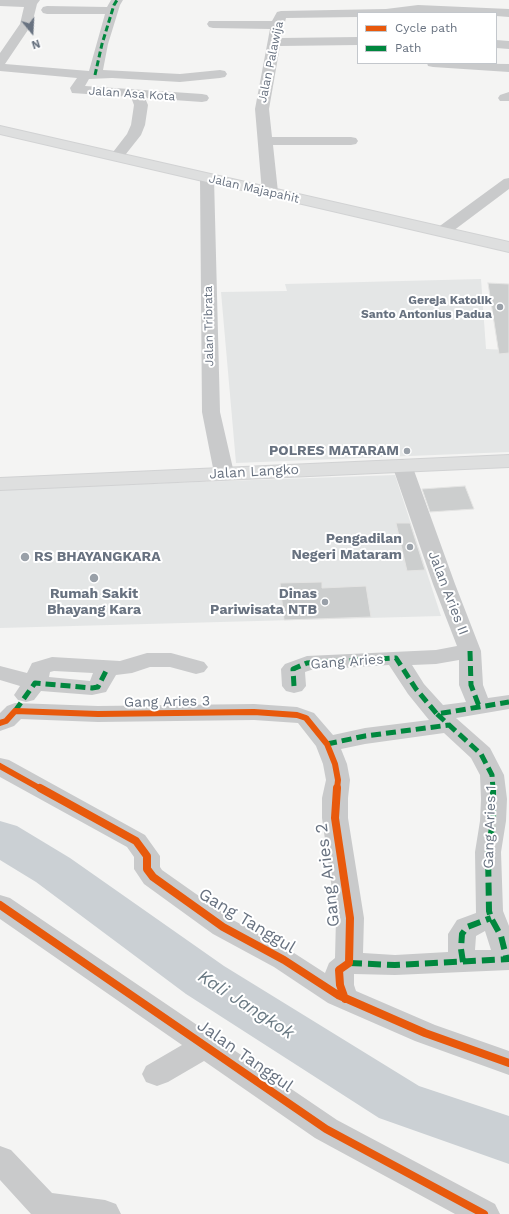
<!DOCTYPE html>
<style>
body{margin:0}
#map{position:relative;width:509px;height:1214px;overflow:hidden;background:#f4f4f3;font-family:"Work Sans",sans-serif}
canvas{display:block}
.legend{position:absolute;left:357px;top:12px;width:140px;height:52px;box-sizing:border-box;background:#fff;border:1px solid #c3c7cc;margin:0;padding:5px 7px;list-style:none;font-size:12px;color:#687280}
.legend li{display:flex;align-items:center;gap:8px;height:20px}
.legend b{width:20px;border:1px solid #c3c7cc}
.north{position:absolute;left:12px;top:12px;width:40px;height:40px;-webkit-text-stroke:3px #fff;paint-order:stroke;rotate:162deg;font-size:11px;font-weight:700;line-height:16px;text-align:center;color:#687280}
.north::after{content:'';display:block;margin:auto;width:14px;height:18px;background:#687280;clip-path:polygon(50% 0,100% 100%,50% 72%,0 100%)}
</style>
<div id="map">
<canvas width="509" height="1214"></canvas>
<ul class="legend">
<li><b style="height:5px;background:#e8590c"></b>Cycle path</li>
<li><b style="height:5px;background:#00873e"></b>Path</li>
</ul>
<div class="north">N</div>
</div>
<script>
const g = document.querySelector('canvas').getContext('2d');
g.lineJoin = 'round';
function fillPath(path, color) { g.fillStyle = color; g.fill(path, 'evenodd'); }
const toPath = rows => new Path2D(rows.map(r => 'M' + r).join(''));
function trace(path, color, width, dash) { g.strokeStyle = color; g.lineWidth = width; g.lineCap = dash ? 'butt' : 'round'; g.setLineDash(dash || []); g.stroke(path); }
function label(font, color, halo, rows, align = 'center') {
  g.font = font + ' "Work Sans",sans-serif'; g.lineWidth = 4; g.setLineDash([]); g.textBaseline = 'middle'; g.strokeStyle = halo; g.fillStyle = color; for (const [text, x, y, turn = 0] of rows) {
    g.save(); g.translate(x, y); g.rotate((+turn || 0) * Math.PI / 180); g.textAlign = isNaN(turn) ? turn : align; if (halo) g.strokeText(text, 0, 0); g.fillText(text, 0, 0); g.restore();
  }
}
const built = toPath([
 [481,279,486,349,509,350,509,452,236,463,221,292,287,291,285,284],
 [395,475,441,616,0,628,0,489]
]);
const river = toPath([
 [0,821,17,826,70,858,224,966,419,1086,509,1116,509,1164,379,1118,186,994,36,882,0,860,0,821]
]);
const building = toPath([
 [488,283,509,284,509,353,499,354,488,283],
 [465,486,474,509,430,512,422,489,465,486],
 [396,523,410,523,425,570,407,571,396,523],
 [322,582,322,588,366,586,371,617,284,620,280,583,322,582]
]);
const street = toPath([
 [0,0,40,0,37,4,32,24,5,64,89,71,105,14,47,14,43,13,41,10,43,7,47,6,107,7,111,0,123,0,120,5,108,44,103,70,180,74,220,70,225,71,227,74,225,77,220,78,180,82,112,78,89,79,85,86,202,94,207,95,209,98,207,101,202,102,145,98,148,105,145,125,141,135,122,159,117,160,112,159,110,156,127,134,131,125,134,105,131,97,72,93,70,88,77,78,0,71,0,53,20,24,24,7,0,6,0,0],
 [418,5,509,9,509,17,496,16,496,13,358,13,358,17,286,18,281,38,358,37,358,45,280,46,269,109,272,137,351,137,356,138,358,141,356,144,351,145,273,145,278,192,275,195,270,197,265,195,262,192,255,109,270,29,213,28,209,27,207,24,209,21,272,21,277,12,281,11,386,9,418,5],
 [496,40,509,41,509,49,496,48,496,40],
 [427,63,509,64,509,72,433,67,428,66,427,63],
 [509,92,509,101,500,101,498,98,500,95,509,92],
 [207,174,212,175,214,178,220,412,234,473,231,477,224,479,217,477,214,473,202,412,200,178,202,175,207,174],
 [509,178,509,189,449,234,443,236,437,234,435,231,437,228,504,179,509,178],
 [402,459,409,461,412,465,455,584,481,651,483,685,488,698,509,695,509,709,456,718,490,748,504,775,507,799,506,821,501,852,503,911,509,926,509,970,395,975,354,974,354,985,356,991,435,1025,509,1051,509,1075,415,1041,328,1003,274,967,213,934,144,884,134,869,134,857,127,847,0,777,0,758,9,760,145,835,160,856,160,867,162,870,233,920,294,953,325,973,329,963,335,958,336,918,322,818,322,798,326,780,323,764,316,746,298,723,254,720,98,722,21,719,14,726,0,731,0,713,7,706,15,703,98,706,254,704,297,707,314,713,333,735,365,728,429,720,408,694,389,665,311,670,305,672,306,686,302,691,294,693,286,691,282,686,281,669,285,664,307,656,436,650,457,646,433,584,392,465,395,461,402,459],
 [459,660,459,685,466,702,443,705,424,684,412,665,436,664,459,660],
 [444,733,471,758,480,775,481,799,480,821,475,852,476,913,457,920,448,934,448,952,395,955,363,953,364,918,348,818,348,798,350,780,347,764,341,749,365,744,444,733],
 [485,931,491,950,475,950,476,936,485,931],
 [147,653,171,653,204,662,208,667,204,672,196,674,170,667,150,667,132,673,116,675,106,692,92,695,41,691,34,700,26,702,18,700,14,695,20,686,0,680,0,666,27,673,32,663,52,657,120,661,147,653],
 [54,671,93,673,90,681,49,677,50,672,54,671],
 [0,895,10,898,337,1120,495,1204,500,1214,455,1214,315,1138,204,1061,168,1082,157,1086,146,1082,142,1074,146,1066,182,1045,0,919,0,895],
 [0,1146,11,1150,52,1193,105,1200,116,1204,121,1214,31,1214,0,1180,0,1146]
]);
const primary = toPath([
 [0,126,509,242,509,252,0,134,0,126],
 [509,455,509,467,0,490,0,478,509,455]
]);
const quietFar2 = toPath([
 [95,75,102,44,114,5,117,0]
]);
const quietFar1 = toPath([
 [470,651,471,685,479,706],
 [294,686,293,669,307,663,396,658,416,689,437,714,509,702],
 [15,711,35,683,92,688,98,687,107,669],
 [437,714,481,754,492,775,493,789],
 [327,744,365,736,449,725]
]);
const quiet = toPath([
 [493,788,493,821,488,852,489,911,491,918,501,936,507,960],
 [463,962,461,949,462,934,467,927,491,918],
 [349,963,395,965,509,959]
]);
const cyclewayFar1 = toPath([
 [0,723,6,721,15,711,98,714,254,712,297,715,306,718,327,744,335,764,338,780,337,789],
 [0,766,41,789]
]);
const cycleway = toPath([
 [40,788,136,841,147,856,147,869,153,877,223,927,284,960,338,995,425,1033,509,1063],
 [337,788,335,818,350,918,349,963,339,970,340,985,345,999],
 [0,905,326,1129,484,1214]
]);
const markers = [
 [500,307,4,"#99a0a8"],
 [407,451,4,"#99a0a8"],
 [410,547,4,"#99a0a8"],
 [25,557,5,"#99a0a8"],
 [94,578,5,"#99a0a8"],
 [325,602,4,"#99a0a8"]
];
const farStreetnames = [
 ["Jalan Palawija",271,62,-78],
 ["Jalan Asa Kota",132,94,4],
 ["Jalan Majapahit",254,189,13],
 ["Jalan Tribrata",209,326,-91]
];
const farPoinames = [
 ["Gereja Katolik",492,300],
 ["Santo Antonius Padua",492,314]
];
const poiNames = [
 ["POLRES MATARAM",399,451],
 ["Pengadilan",402,539],
 ["Negeri Mataram",402,555],
 ["RS BHAYANGKARA",34,557,"left"],
 ["Rumah Sakit",94,594,"center"],
 ["Bhayang Kara",94,610,"center"],
 ["Dinas",317,594],
 ["Pariwisata NTB",317,610]
];
const streetNames = [
 ["Jalan Langko",254,472,-3],
 ["Jalan Aries II",448,593,69],
 ["Gang Aries",347,662,-4],
 ["Gang Aries 3",167,702,-1],
 ["Gang Aries 1",490,827,-88]
];
const nearStreetnames = [
 ["Gang Aries 2",328,875,-97],
 ["Gang Tanggul",247,921,31],
 ["Jalan Tanggul",245,1056,35]
];
const nearWaternames = [
 ["Kali Jangkok",246,1005,33]
];
fillPath(built, '#e4e6e6');
fillPath(river, '#cbd0d4');
fillPath(building, '#cccece');
trace(building, '#e4e4e3', 1);
trace(primary, '#d1d2d3', 2);
fillPath(street, '#c9cacb');
fillPath(primary, '#dedfdf');
trace(quietFar2, '#00873e', 3, [6, 3]);
trace(quietFar1, '#00873e', 5, [10, 5]);
trace(quiet, '#00873e', 6, [13, 6]);
trace(cyclewayFar1, '#e8590c', 6);
trace(cycleway, '#e8590c', 8);
for (const [x, y, r, color] of markers) { const dot = new Path2D(); dot.arc(x, y, r, 0, 2 * Math.PI); g.fillStyle = color; g.fill(dot); trace(dot, '#fff', 1.5); }
label('12px', '#687280', '#fff', farStreetnames);
label('bold 12px', '#687280', '#fff', farPoinames, 'right');
label('bold 14px', '#687280', '#fff', poiNames, 'right');
label('14px', '#687280', '#fff', streetNames);
label('17px', '#687280', '#fff', nearStreetnames);
label('italic 18px', '#697983', '#fff', nearWaternames);
</script>
